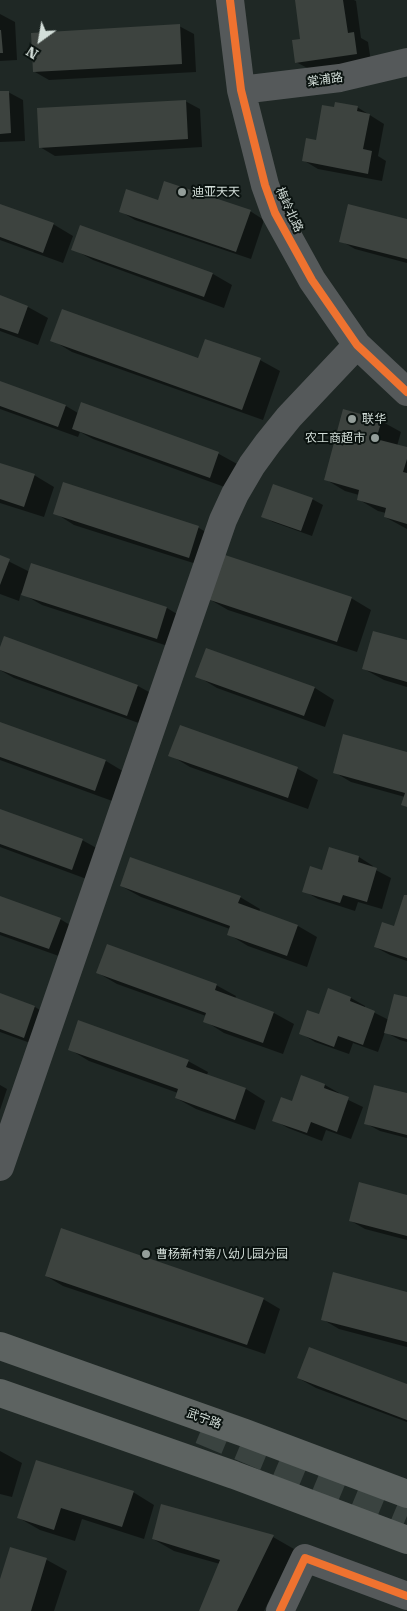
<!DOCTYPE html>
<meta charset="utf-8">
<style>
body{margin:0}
#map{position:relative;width:407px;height:1611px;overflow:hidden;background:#1f2825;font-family:"Roboto Serif",serif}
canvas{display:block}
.north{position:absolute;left:15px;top:15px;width:50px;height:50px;-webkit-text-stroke:4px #0b1310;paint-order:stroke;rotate:212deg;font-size:14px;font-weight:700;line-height:20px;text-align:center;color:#d3ded9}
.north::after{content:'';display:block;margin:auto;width:18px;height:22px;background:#d3ded9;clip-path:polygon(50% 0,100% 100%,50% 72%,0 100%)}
</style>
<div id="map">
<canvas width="407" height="1611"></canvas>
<div class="north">N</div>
</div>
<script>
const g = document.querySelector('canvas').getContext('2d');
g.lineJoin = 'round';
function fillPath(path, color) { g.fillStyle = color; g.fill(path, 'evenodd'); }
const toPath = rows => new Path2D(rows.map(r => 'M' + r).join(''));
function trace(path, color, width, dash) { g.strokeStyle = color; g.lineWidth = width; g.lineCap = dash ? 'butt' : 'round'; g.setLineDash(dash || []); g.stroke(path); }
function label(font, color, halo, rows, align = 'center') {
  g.font = font + ' "Roboto Serif","Noto Sans SC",serif'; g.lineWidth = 4; g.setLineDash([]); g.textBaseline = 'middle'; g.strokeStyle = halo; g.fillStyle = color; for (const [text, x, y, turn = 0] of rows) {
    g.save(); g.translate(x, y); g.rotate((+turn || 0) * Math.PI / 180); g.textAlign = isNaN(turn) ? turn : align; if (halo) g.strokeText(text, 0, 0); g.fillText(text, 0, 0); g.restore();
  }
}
const shadow = toPath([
 [296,0,354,0,356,1,361,38,368,42,371,62,311,70,296,62,302,40],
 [0,14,15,22,17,60,0,61],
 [179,26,194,34,196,72,49,80,35,72],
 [0,92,8,92,23,100,25,141,0,142],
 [185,101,200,109,202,147,55,156,40,147],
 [357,107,384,124,378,156,386,161,382,181,318,169,303,160,317,141,335,108],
 [0,205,53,224,73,236,63,263,0,240],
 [120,211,250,211,264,220,251,259,135,220],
 [407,220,407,263,355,249,341,241],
 [73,249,213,274,232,285,224,308,93,260],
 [0,297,28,307,48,318,38,345,0,331],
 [52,340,199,359,260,360,280,371,263,420,72,352],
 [0,382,66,406,78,413,82,404,219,454,239,465,230,489,93,439,80,432,78,437,0,409],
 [381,421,401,432,397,446,407,448,407,529,385,517,386,513,378,511,358,499,359,495,345,491,325,479],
 [0,464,34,475,54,487,44,517,0,503],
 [64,484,199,528,218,539,209,568,74,525,55,513],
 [312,499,323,505,312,536,273,522,262,516],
 [0,557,30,572,32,565,167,608,187,620,177,649,42,605,21,593,19,601,0,594],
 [351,598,371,610,357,652,228,610,209,599],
 [5,638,138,686,158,697,147,726,14,678,0,670,0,650],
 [407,642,407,687,384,680,364,669],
 [197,676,315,688,334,700,325,727,217,688],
 [0,723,106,761,126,773,115,802,0,760],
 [180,726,298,769,318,780,308,809,190,767,170,755],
 [407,754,407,807,403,805,405,797,351,782,334,772],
 [0,810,82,840,102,851,92,881,0,847],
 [359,857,373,866,372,868,391,878,382,909,358,902,355,911,318,899,304,891,322,871],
 [121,886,240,897,260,909,259,912,298,926,317,937,307,967,248,946,228,934,230,929,141,897],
 [407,897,407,961,390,955,375,947,395,927],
 [0,898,60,919,80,931,70,960,0,935],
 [98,973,216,985,236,996,235,999,274,1013,294,1024,283,1054,224,1033,205,1021,206,1016,117,984],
 [329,990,351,998,365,1006,365,1008,389,1020,407,999,407,1042,400,1040,385,1032,378,1052,353,1043,349,1054,315,1042,300,1033,319,1016],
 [0,995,35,1007,55,1019,44,1048,0,1032],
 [69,1049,188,1061,208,1072,207,1075,246,1089,265,1101,255,1130,196,1109,176,1098,178,1093,89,1061],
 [0,1085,7,1089,0,1110],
 [325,1085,339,1093,338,1095,363,1107,351,1139,326,1130,322,1141,288,1128,274,1120,293,1103],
 [407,1095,407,1138,380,1131,365,1123],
 [407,1196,407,1240,365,1229,351,1221],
 [46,1276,263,1299,280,1309,265,1354,63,1286],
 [407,1293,407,1347,339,1329,322,1319],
 [298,1378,407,1386,407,1422,316,1388],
 [0,1451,22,1463,12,1497,0,1494],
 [36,1462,133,1492,154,1505,144,1539,82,1519,75,1541,40,1530,19,1518],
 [273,1537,294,1549,264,1611,200,1611,220,1564,174,1551,153,1539],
 [11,1548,47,1560,67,1571,54,1611,0,1611,0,1583]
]);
const building = toPath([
 [295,0,343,0,348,33,354,32,357,54,295,63,292,40,300,39],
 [180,24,182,64,33,72,31,33],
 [0,30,1,30,3,53,0,53],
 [0,91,9,91,11,133,0,134],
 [186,100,188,139,39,148,37,108],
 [335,102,358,106,357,111,370,114,363,149,372,151,368,174,302,161,306,138,316,140,322,105,334,107],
 [164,181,251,210,236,252,119,212,126,189,158,200],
 [0,204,54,223,43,253,0,237],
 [348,204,407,219,407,259,339,242],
 [80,225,213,273,204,297,71,250],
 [0,295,28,306,18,334,0,328],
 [62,309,198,358,205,339,261,358,242,410,50,341],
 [0,381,66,405,58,427,0,406],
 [81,402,219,452,210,478,72,429],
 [343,409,382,420,376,439,407,447,407,459,403,472,407,473,407,524,384,517,386,508,357,500,359,490,324,480],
 [0,463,35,474,24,507,0,499],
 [63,482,199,526,189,558,53,514],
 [273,484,313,498,301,531,261,517],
 [222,554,352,597,337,642,207,599],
 [0,555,10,559,0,585],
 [31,563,167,607,157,639,21,595],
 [373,631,407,640,407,682,362,669],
 [4,636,138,685,127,716,0,670,0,647],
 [206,648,315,687,304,716,195,677],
 [0,722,106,760,95,791,0,757],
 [180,725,298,767,288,798,168,756],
 [343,734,407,752,407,807,401,805,405,793,333,773],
 [0,809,83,839,72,870,0,844],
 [329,847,359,856,358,862,377,868,367,902,343,895,340,903,302,892,310,866,322,870],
 [130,857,241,896,238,903,298,925,287,956,227,935,230,926,120,886],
 [404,895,407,895,407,958,374,947,382,922,394,926],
 [0,896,61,918,49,949,0,932],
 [107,944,217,984,215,990,274,1012,263,1043,203,1022,206,1013,96,973],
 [328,988,351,997,350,1001,375,1011,363,1045,338,1036,334,1047,299,1034,307,1010,319,1014],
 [0,993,35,1006,24,1038,0,1029],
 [394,994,407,997,407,1039,384,1033],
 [78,1020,189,1060,186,1067,246,1088,235,1120,175,1098,178,1089,68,1050],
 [301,1075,325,1084,324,1088,349,1097,337,1132,311,1122,307,1133,272,1121,281,1097,292,1101],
 [374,1085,407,1093,407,1135,364,1124],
 [359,1182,407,1195,407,1236,349,1221],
 [61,1228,264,1298,247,1345,45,1276],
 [333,1272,407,1292,407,1342,321,1320],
 [309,1347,407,1384,407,1420,297,1378],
 [36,1460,134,1491,122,1527,61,1508,54,1530,17,1518],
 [161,1504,274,1535,237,1611,199,1611,220,1560,152,1539],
 [10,1547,47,1558,31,1611,0,1611,0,1579]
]);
const highwayTunnel = toPath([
 [201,1430,407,1516]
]);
const minor = toPath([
 [230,0,241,90,265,185,275,213,312,280,357,345,407,392],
 [241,90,340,78,407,62],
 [0,1167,223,520,235,494,252,465,268,443,289,417,357,345],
 [280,1611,305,1558,407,1596]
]);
const major = toPath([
 [0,1346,245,1433,407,1494],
 [0,1393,234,1475,407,1540]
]);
const cycleway = toPath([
 [230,0,241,90,265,185,275,213,312,280,357,345,407,392],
 [280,1611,305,1558,407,1596]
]);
const markers = [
 [182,192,5,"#949e9a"],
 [352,419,5,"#949e9a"],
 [375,438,5,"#949e9a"],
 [146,1254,5,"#949e9a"]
];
const streetNames = [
 ["棠浦路",325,80,-8],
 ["梅岭北路",289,210,65],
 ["武宁路",204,1419,20]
];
const poiNames = [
 ["迪亚天天",192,192],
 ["联华",362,419],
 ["农工商超市",365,438,"right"],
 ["曹杨新村第八幼儿园分园",156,1254]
];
fillPath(shadow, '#0007');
fillPath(building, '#3d433f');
trace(highwayTunnel, '#3a4340', 28, [28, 14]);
trace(minor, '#55595a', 28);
trace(major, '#5d6361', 28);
trace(cycleway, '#ef722f', 8);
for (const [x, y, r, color] of markers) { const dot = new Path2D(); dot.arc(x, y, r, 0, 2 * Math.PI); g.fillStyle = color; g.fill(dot); trace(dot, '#0b1310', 2); }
label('12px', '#d3ded9', '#0b1310', streetNames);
label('12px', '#d3ded9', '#0b1310', poiNames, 'left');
</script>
